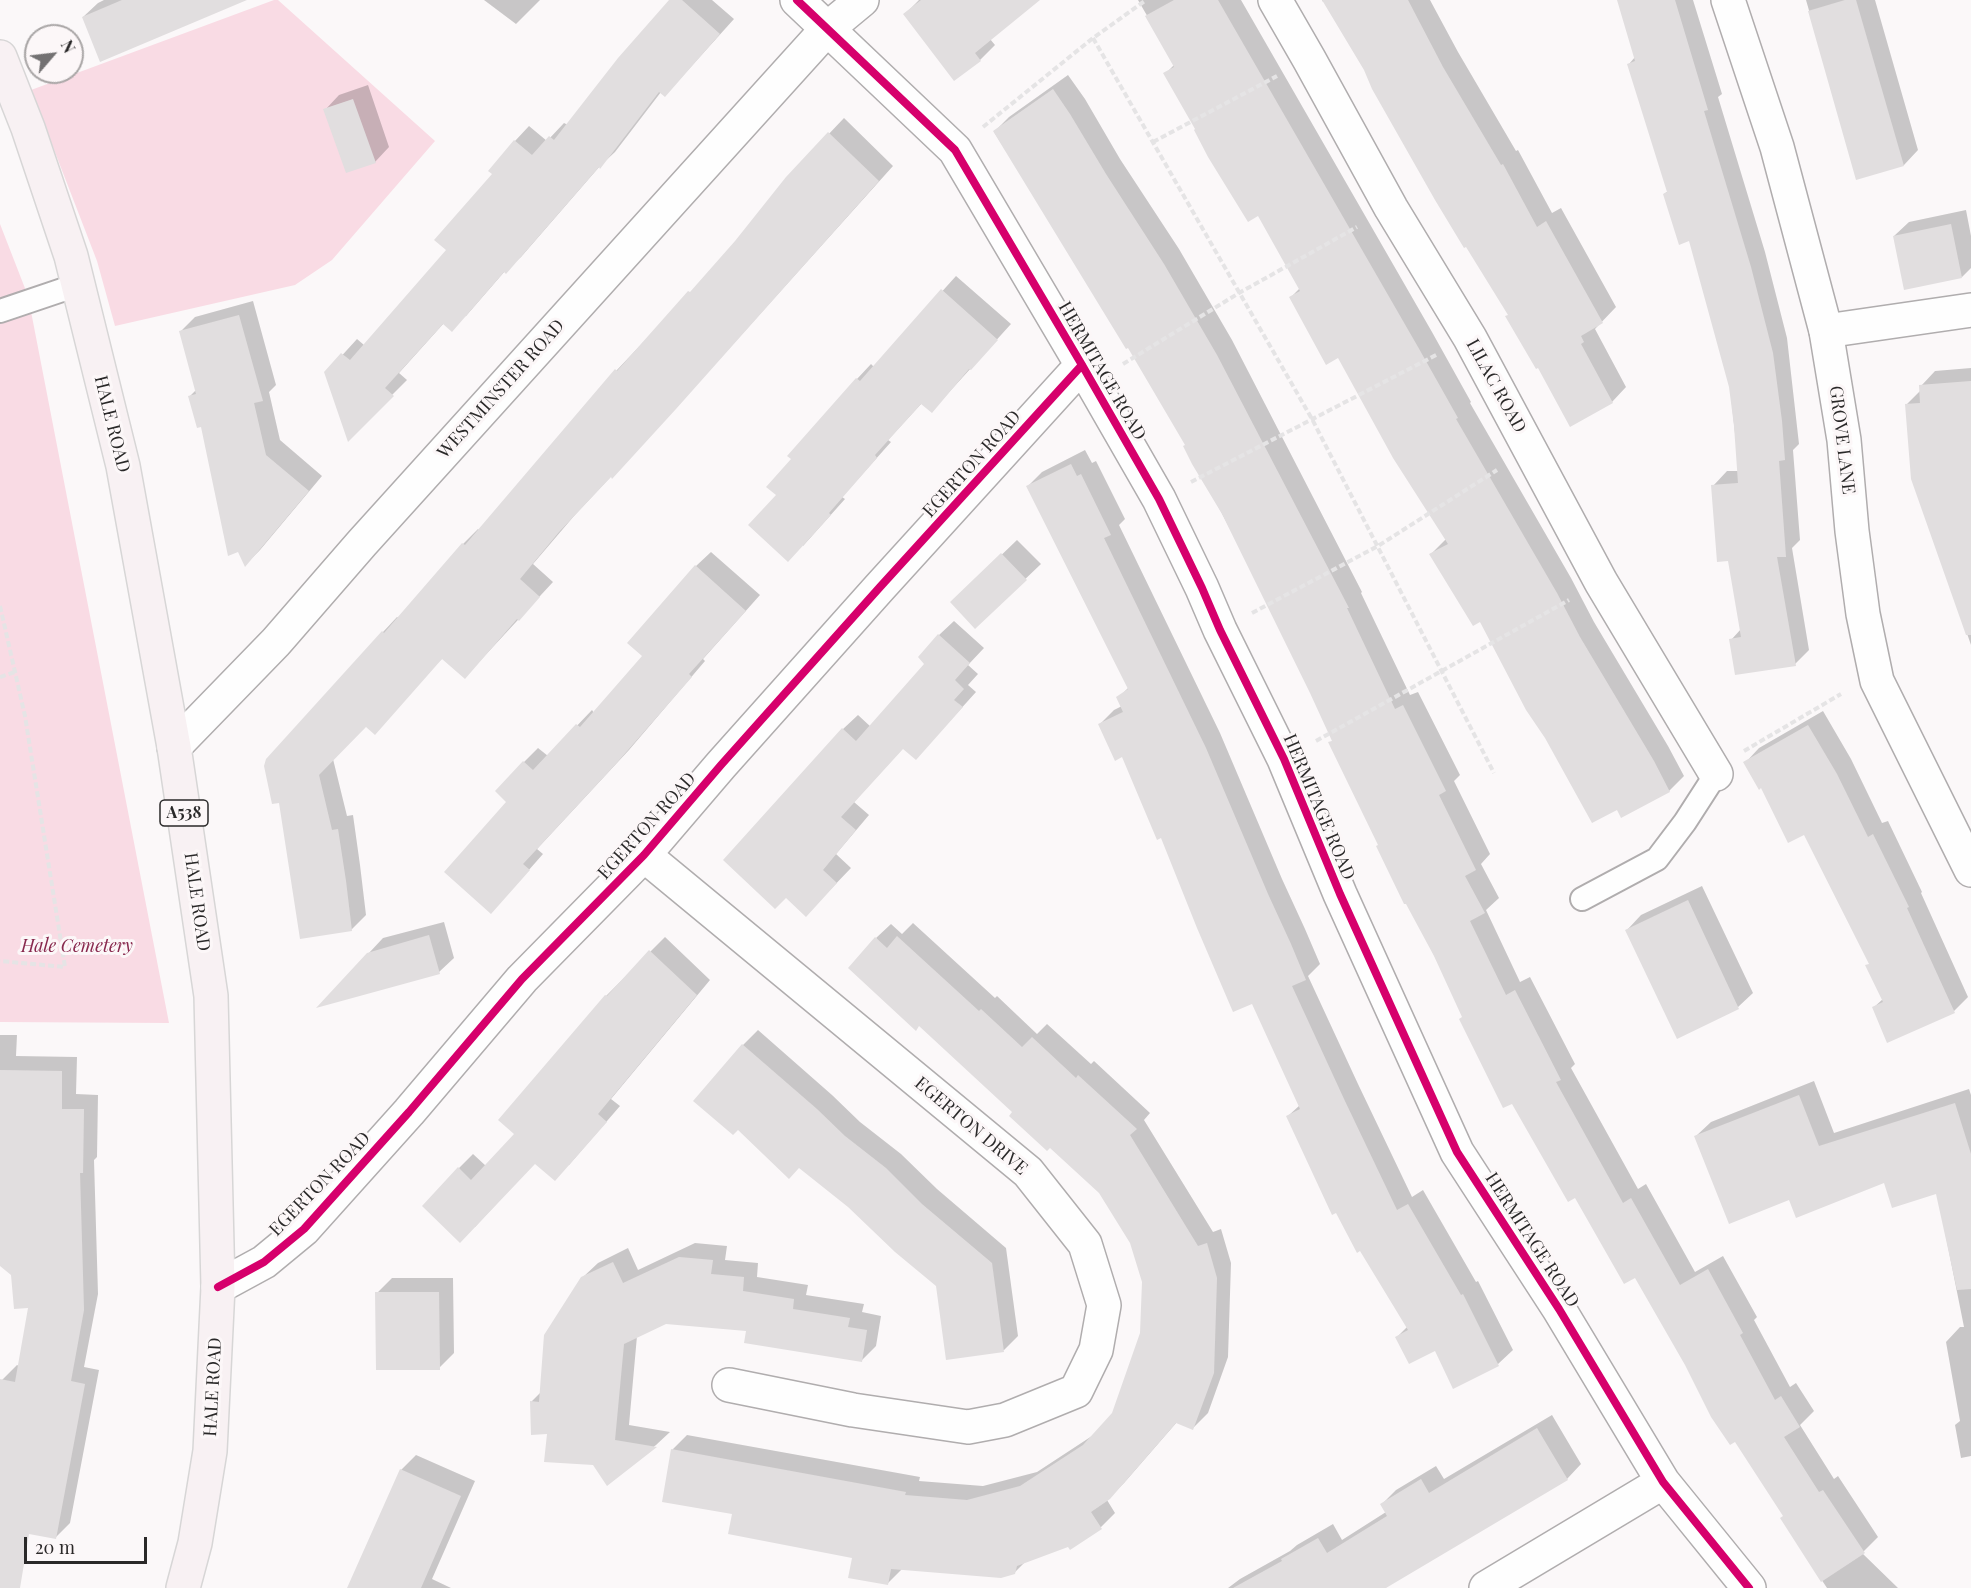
<!DOCTYPE html>
<style>
body{margin:0}
#map{position:relative;width:1971px;height:1588px;overflow:hidden;background:#fbf8f9;font-family:"Playfair Display",serif}
canvas{display:block}
.north{position:absolute;left:24px;top:24px;width:60px;height:60px;box-sizing:border-box;background:#fcf7f8;border:2px solid #a8a5a5;border-radius:50%;rotate:62deg;font-size:16px;font-weight:700;line-height:24px;text-align:center;color:#2a2929}
.north::after{content:'';display:block;margin:auto;width:21px;height:27px;background:#737172;clip-path:polygon(50% 0,100% 100%,50% 72%,0 100%)}
.scale{position:absolute;left:24px;top:1537px;width:123px;height:27px;box-sizing:border-box;border:3px solid #2a2929;border-top:0;padding-left:8px;font-size:18px;line-height:21px;white-space:nowrap;color:#2a2929;-webkit-text-stroke:4px #fcf7f8;paint-order:stroke}
</style>
<div id="map">
<canvas width="1971" height="1588"></canvas>
<div class="north">N</div>
<div class="scale">20 m</div>
</div>
<script>
const g = document.querySelector('canvas').getContext('2d');
g.lineJoin = 'round';
function fillPath(path, color) { g.fillStyle = color; g.fill(path, 'evenodd'); }
const toPath = rows => new Path2D(rows.map(r => 'M' + r).join(''));
function trace(path, color, width, dash) { g.strokeStyle = color; g.lineWidth = width; g.lineCap = dash ? 'butt' : 'round'; g.setLineDash(dash || []); g.stroke(path); }
function label(font, color, halo, rows, align = 'center') {
  g.font = font + ' "Playfair Display",serif'; g.lineWidth = 6; g.setLineDash([]); g.textBaseline = 'middle'; g.strokeStyle = halo; g.fillStyle = color; for (const [text, x, y, turn = 0] of rows) {
    g.save(); g.translate(x, y); g.rotate((+turn || 0) * Math.PI / 180); g.textAlign = isNaN(turn) ? turn : align; if (halo) g.strokeText(text, 0, 0); g.fillText(text, 0, 0); g.restore();
  }
}
const green = toPath([
 [274,0,278,0,435,141,332,260,295,285,115,326,97,261,31,90],
 [0,224,28,296,169,1023,0,1022]
]);
const shadow = toPath([
 [104,0,211,0,83,17,98,3],
 [484,0,540,0,516,24],
 [671,0,712,0,734,19,679,80,661,92,615,152,600,166,521,257,505,271,466,316,444,323,399,373,407,380,348,439,326,373,357,339,364,345,448,250,515,141,529,126,547,141,564,123,568,125],
 [919,0,1038,0,990,39,995,45,980,60,955,79,905,14],
 [1138,0,1241,0,1432,332,1471,402,1470,403,1571,578,1594,622,1668,746,1684,776,1669,791,1622,816,1431,554,1446,539,1339,356,1291,297,1300,288,1258,214,1197,129,1165,74,1175,64],
 [1322,0,1430,0,1458,52,1516,151,1518,150,1552,213,1561,208,1616,307,1595,329,1626,387,1612,402,1509,315,1325,1,1323,2],
 [1618,0,1693,0,1722,94,1718,97,1765,252,1787,338,1799,444,1793,450,1800,540,1792,548,1809,650,1795,664,1731,640,1741,629,1729,559,1713,486,1727,471,1739,471,1730,387,1690,239,1664,194,1668,191,1629,64,1635,57],
 [1806,0,1875,0,1918,150,1904,165,1857,178],
 [1068,75,1085,99,1120,159,1179,249,1232,340,1362,592,1361,593,1410,695,1418,692,1460,775,1454,781,1490,854,1481,864,1499,898,1486,910,1520,982,1530,977,1575,1064,1571,1068,1638,1189,1646,1184,1695,1272,1723,1256,1757,1317,1754,1320,1790,1387,1796,1383,1814,1411,1800,1425,1834,1479,1838,1476,1878,1537,1862,1553,1898,1588,1827,1588,1784,1523,1784,1516,1686,1364,1636,1276,1576,1196,1464,1016,1330,743,1333,740,1270,605,1186,445,1129,346,994,132,1009,117],
 [368,85,389,147,375,162,325,110,339,95],
 [844,118,893,166,690,392,574,516,533,564,553,582,479,662,443,658,366,725,333,759,347,816,353,815,360,865,366,915,351,930,281,801,267,759,383,632,397,617,399,618,463,544,478,529,479,530,616,371,704,278,736,242,787,178],
 [1966,210,1971,236,1971,268,1962,277,1894,236,1909,222],
 [956,276,1011,324,932,411,922,403,888,440,891,442,842,497,845,499,803,546,778,495,794,459,790,455,857,379,871,364,874,367],
 [253,301,276,385,269,392,280,440,322,476,260,550,246,564,202,425,190,396,196,390,180,332,195,317],
 [1971,368,1971,645,1913,478,1907,404,1921,390,1921,386,1935,371],
 [1085,450,1092,463,1096,461,1125,519,1119,525,1220,733,1282,879,1305,929,1320,964,1308,976,1358,1084,1412,1197,1423,1190,1476,1282,1478,1281,1513,1350,1498,1364,1397,1337,1408,1326,1288,1116,1300,1105,1253,1002,1161,836,1123,755,1100,724,1114,710,1122,706,1118,698,1129,687,1028,486,1042,472],
 [1017,540,1041,564,975,627,967,588],
 [711,552,760,595,703,659,705,661,629,750,537,849,543,854,505,897,508,801,524,762,538,748,548,756,592,710,594,713,644,656,696,566],
 [954,621,984,648,968,665,978,674,968,685,976,692,930,743,904,747,854,802,869,815,836,854,851,868,806,915,843,729,858,715,871,727,926,664,939,635],
 [1823,711,1851,759,1882,823,1888,821,1922,892,1921,893,1968,997,1954,1011,1873,1008,1883,999,1870,963,1805,833,1762,786,1745,763,1759,748],
 [1702,886,1753,993,1738,1007,1677,1037,1627,930,1641,915],
 [444,922,454,958,439,972,368,954,383,938],
 [913,923,995,998,997,996,1037,1034,1047,1024,1091,1064,1094,1061,1150,1113,1144,1120,1213,1232,1221,1229,1231,1263,1228,1357,1208,1413,1193,1428,1177,1422,1124,1483,1107,1500,1115,1513,1101,1527,1026,1561,1014,1573,902,1569,887,1584,854,1557,734,1512,672,1450,687,1435,920,1477,919,1481,983,1486,1037,1472,1095,1434,1113,1413,1142,1334,1144,1282,1131,1242,1100,1192,1014,1112,876,938,891,924,902,934],
 [665,937,710,980,611,1099,620,1106,569,1165,535,1162,475,1227,459,1168,473,1154,486,1166,516,1134,501,1120,606,996],
 [758,1030,832,1095,860,1122,901,1154,937,1189,1006,1248,1018,1336,1004,1350,947,1358,937,1285,849,1206,800,1166,738,1129,743,1045],
 [0,1035,17,1035,16,1056,77,1057,76,1094,98,1095,97,1157,94,1160,98,1294,84,1367,99,1370,70,1523,55,1538,0,1527,0,1392,2,1380,17,1365,19,1366,30,1307,12,1274,0,1264],
 [1814,1081,1834,1133,1969,1089,1971,1095,1971,1456,1961,1458,1955,1425,1960,1421,1946,1342,1960,1327,1964,1327,1937,1192,1885,1181,1790,1198,1696,1136,1711,1122],
 [695,1243,727,1246,725,1260,758,1263,757,1277,808,1285,806,1295,864,1304,862,1312,881,1316,876,1346,861,1361,747,1330,666,1322,637,1336,629,1425,670,1432,656,1445,607,1484,594,1463,549,1433,531,1402,541,1392,582,1278,598,1263,628,1248,638,1270],
 [392,1278,453,1278,454,1353,439,1368,377,1293],
 [1552,1415,1581,1464,1567,1479,1383,1588,1228,1588,1240,1579,1290,1551,1297,1545,1333,1524,1342,1540,1386,1512,1382,1504,1396,1490,1436,1466,1444,1479],
 [416,1455,475,1481,432,1579,451,1588,349,1588,401,1470]
]);
const building = toPath([
 [122,0,247,0,100,62,82,17],
 [669,0,682,0,720,34,665,97,659,92,600,169,599,167,506,274,504,272,452,332,443,324,385,388,394,396,348,442,324,372,341,353,350,360,446,250,434,240,492,174,488,171,514,140,532,155,549,136,554,140,618,58],
 [921,0,1040,0,975,53,981,61,954,81,903,14],
 [1174,0,1218,0,1418,347,1458,418,1456,419,1557,593,1580,637,1654,761,1670,792,1621,818,1617,810,1592,823,1545,738,1526,710,1480,622,1473,626,1429,554,1448,544,1393,458,1338,358,1326,365,1289,297,1300,291,1258,216,1248,222,1208,157,1194,130,1195,129,1163,73,1174,67,1145,16],
 [1322,0,1408,0,1443,67,1501,165,1503,164,1537,227,1546,221,1603,323,1581,336,1584,342,1581,344,1613,403,1570,427,1538,368,1536,369,1505,316,1508,315,1466,247,1464,248,1435,200,1372,89,1364,70],
 [1617,0,1675,0,1708,110,1704,111,1751,267,1773,353,1782,421,1785,460,1779,461,1786,557,1777,557,1796,666,1735,675,1729,639,1741,637,1728,561,1717,562,1711,485,1738,483,1734,426,1729,387,1689,241,1679,245,1663,194,1667,192,1627,64,1635,61],
 [1845,0,1856,0,1904,166,1856,180,1808,11],
 [1053,89,1070,114,1106,174,1164,264,1217,355,1349,608,1347,608,1395,709,1403,705,1446,791,1439,795,1476,870,1465,876,1485,913,1470,921,1506,995,1515,990,1561,1080,1556,1082,1623,1203,1631,1198,1680,1285,1708,1269,1743,1333,1740,1335,1775,1400,1781,1396,1800,1427,1784,1437,1819,1492,1823,1490,1865,1553,1821,1582,1780,1518,1783,1516,1735,1442,1730,1445,1711,1417,1685,1365,1635,1278,1624,1284,1575,1198,1568,1202,1512,1104,1503,1108,1459,1019,1462,1017,1434,956,1406,904,1404,904,1376,846,1378,845,1328,742,1332,741,1310,693,1222,514,1192,464,1183,446,1185,445,1128,348,1126,349,993,131],
 [353,99,376,163,346,173,323,109],
 [828,132,879,181,676,409,612,479,611,477,559,532,520,579,540,597,519,621,517,619,465,679,442,659,375,735,366,727,319,775,332,830,338,829,346,881,352,931,300,939,279,803,272,804,264,766,266,759,382,631,384,633,462,543,465,545,615,369,617,371,688,291,690,292,735,241,786,177],
 [1951,224,1962,278,1904,290,1893,236],
 [941,289,998,340,971,370,969,369,932,413,921,404,875,455,877,458,829,513,831,515,788,562,748,525,776,495,766,487,791,459,787,456,856,378,860,381],
 [239,315,263,401,254,403,266,455,309,491,245,567,238,552,228,556,201,427,197,428,188,396,196,394,179,331],
 [1971,381,1971,635,1966,635,1911,479,1905,404,1920,403,1919,385],
 [1071,464,1077,476,1081,474,1111,535,1104,538,1206,748,1268,894,1291,944,1306,980,1292,986,1344,1099,1397,1210,1408,1204,1461,1295,1463,1294,1499,1366,1453,1389,1435,1351,1409,1364,1395,1337,1408,1330,1360,1251,1357,1253,1336,1213,1332,1215,1286,1116,1300,1109,1252,1004,1233,1012,1197,928,1161,838,1157,840,1122,757,1115,761,1098,724,1123,712,1116,697,1128,689,1026,486],
 [1001,553,1027,580,975,629,950,602],
 [695,565,746,611,689,674,692,677,614,766,523,864,530,870,491,914,444,872,506,802,495,791,523,761,533,770,576,724,580,727,642,656,627,643],
 [938,634,970,663,955,680,964,689,954,700,963,707,916,760,903,749,841,817,856,830,823,870,837,883,806,917,786,898,775,909,723,860,842,728,856,741,924,664,918,657],
 [1808,725,1837,774,1868,837,1873,834,1909,907,1907,908,1955,1013,1887,1043,1872,1007,1883,1002,1865,965,1869,964,1804,835,1788,843,1761,788,1759,790,1743,762],
 [1688,900,1739,1009,1677,1039,1625,930],
 [429,935,440,974,316,1008,367,953],
 [897,936,979,1011,981,1009,1022,1047,1032,1037,1076,1078,1078,1075,1137,1129,1130,1135,1198,1246,1207,1243,1217,1278,1214,1373,1193,1430,1176,1423,1110,1499,1091,1512,1102,1529,1070,1550,1068,1547,1017,1566,1015,1574,1001,1578,891,1569,888,1585,848,1578,852,1558,728,1534,732,1514,662,1502,671,1449,906,1492,905,1495,967,1500,1020,1486,1083,1445,1112,1413,1140,1333,1142,1282,1130,1243,1099,1193,1050,1148,1047,1151,1009,1116,1012,1112,919,1026,916,1031,848,968,875,937,887,948],
 [649,950,697,995,598,1114,607,1122,555,1181,535,1164,460,1243,422,1206,458,1167,471,1180,514,1134,498,1120,605,995,607,996],
 [742,1044,817,1109,845,1136,886,1168,922,1204,992,1263,1004,1352,946,1360,936,1286,895,1252,848,1207,799,1168,789,1179,738,1130,733,1135,693,1101],
 [0,1070,62,1071,62,1109,84,1109,83,1173,80,1173,84,1310,71,1381,85,1384,56,1539,29,1534,20,1588,0,1588,0,1379,15,1382,28,1308,14,1309,11,1275,0,1266],
 [1799,1095,1819,1146,1955,1103,1971,1154,1971,1289,1957,1290,1936,1194,1892,1208,1884,1183,1796,1218,1789,1200,1729,1224,1694,1136],
 [679,1257,713,1260,711,1274,744,1277,743,1291,794,1299,793,1309,850,1318,848,1327,867,1330,862,1362,744,1343,746,1331,666,1324,624,1344,615,1440,657,1447,607,1486,593,1465,544,1462,547,1434,531,1435,530,1401,539,1402,544,1335,581,1277,613,1262,623,1283],
 [375,1292,439,1292,440,1370,376,1370],
 [1537,1428,1568,1480,1386,1588,1233,1588,1282,1561,1281,1559,1318,1538,1327,1553,1387,1516,1380,1504,1421,1479,1429,1493],
 [400,1469,461,1496,421,1588,347,1588]
]);
const path = toPath([
 [1093,38,1312,419,1494,773],
 [983,127,1093,38,1146,0],
 [1153,142,1277,76],
 [1123,364,1239,293,1357,227],
 [1191,482,1438,354],
 [0,606,25,716,65,967,0,961],
 [1252,613,1378,546,1497,470],
 [0,677,15,672],
 [1316,741,1569,600],
 [1744,751,1841,694]
]);
const lane = toPath([
 [0,311,77,285],
 [1582,899,1657,859,1685,822,1716,774]
]);
const street = toPath([
 [797,0,955,150,1082,365,1159,499,1202,588,1220,630,1284,759,1340,894,1457,1152,1559,1309,1663,1482,1749,1588],
 [1275,0,1309,59,1391,208,1470,338,1601,582,1716,774],
 [1826,331,1971,310],
 [174,747,276,642,362,543,827,29,862,0],
 [644,855,1028,1172,1085,1244,1104,1305,1096,1350,1076,1391,1005,1420,968,1427,853,1410,729,1385],
 [218,1287,264,1262,304,1229,409,1112,522,979,644,855,721,765,880,587,1082,365],
 [1486,1588,1663,1482]
]);
const secondary = toPath([
 [1728,0,1777,147,1826,331,1844,440,1852,531,1863,614,1877,681,1971,870]
]);
const primary = toPath([
 [0,57,28,128,71,256,123,466,174,747,211,996,218,1287,210,1451,195,1543,183,1588]
]);
const cycleway = toPath([
 [797,0,955,150,1082,365,1159,499,1202,588,1220,630,1284,759,1340,894,1457,1152,1559,1309,1663,1482,1749,1588],
 [218,1287,264,1262,304,1229,409,1112,522,979,644,855,721,765,880,587,1082,365]
]);
const shields = [
 [184,813,48]
];
const shieldNames = [
 ["A538",184,813]
];
const streetNames = [
 ["HERMITAGE ROAD",1102,371,60],
 ["LILAC ROAD",1496,386,61],
 ["WESTMINSTER ROAD",501,389,-48],
 ["HALE ROAD",112,424,76],
 ["GROVE LANE",1842,440,83],
 ["EGERTON ROAD",972,464,-48],
 ["HERMITAGE ROAD",1319,807,67],
 ["EGERTON ROAD",647,826,-48],
 ["HALE ROAD",197,902,82],
 ["EGERTON DRIVE",971,1126,40],
 ["EGERTON ROAD",320,1184,-46],
 ["HERMITAGE ROAD",1532,1240,57],
 ["HALE ROAD",213,1387,-87]
];
const parkNames = [
 ["Hale Cemetery",77,946]
];
fillPath(green, '#f9dbe4');
fillPath(shadow, '#0003');
fillPath(building, '#e1dedf');
trace(lane, '#b0adae', 26);
trace(street, '#b0adae', 36);
trace(secondary, '#b0adae', 36);
trace(primary, '#d7d6d6', 36);
trace(path, '#e5e4e5', 4, [6, 3]);
trace(lane, '#fefefe', 22);
trace(street, '#fefefe', 33);
trace(secondary, '#fefefe', 33);
trace(primary, '#f8f1f3', 33);
trace(cycleway, '#d6006c', 8);
for (const [x, y, w] of shields) { const box = new Path2D(); box.roundRect(x - w / 2, y - 13, w, 26, 4.5); g.fillStyle = '#fcf7f8'; g.fill(box); trace(box, '#2a2929', 1.5); }
label('bold 16px', '#2a2929', null, shieldNames);
label('18px', '#2a2929', '#fcf7f8', streetNames);
label('italic 18px', '#88294e', '#fcf7f8', parkNames);
</script>
